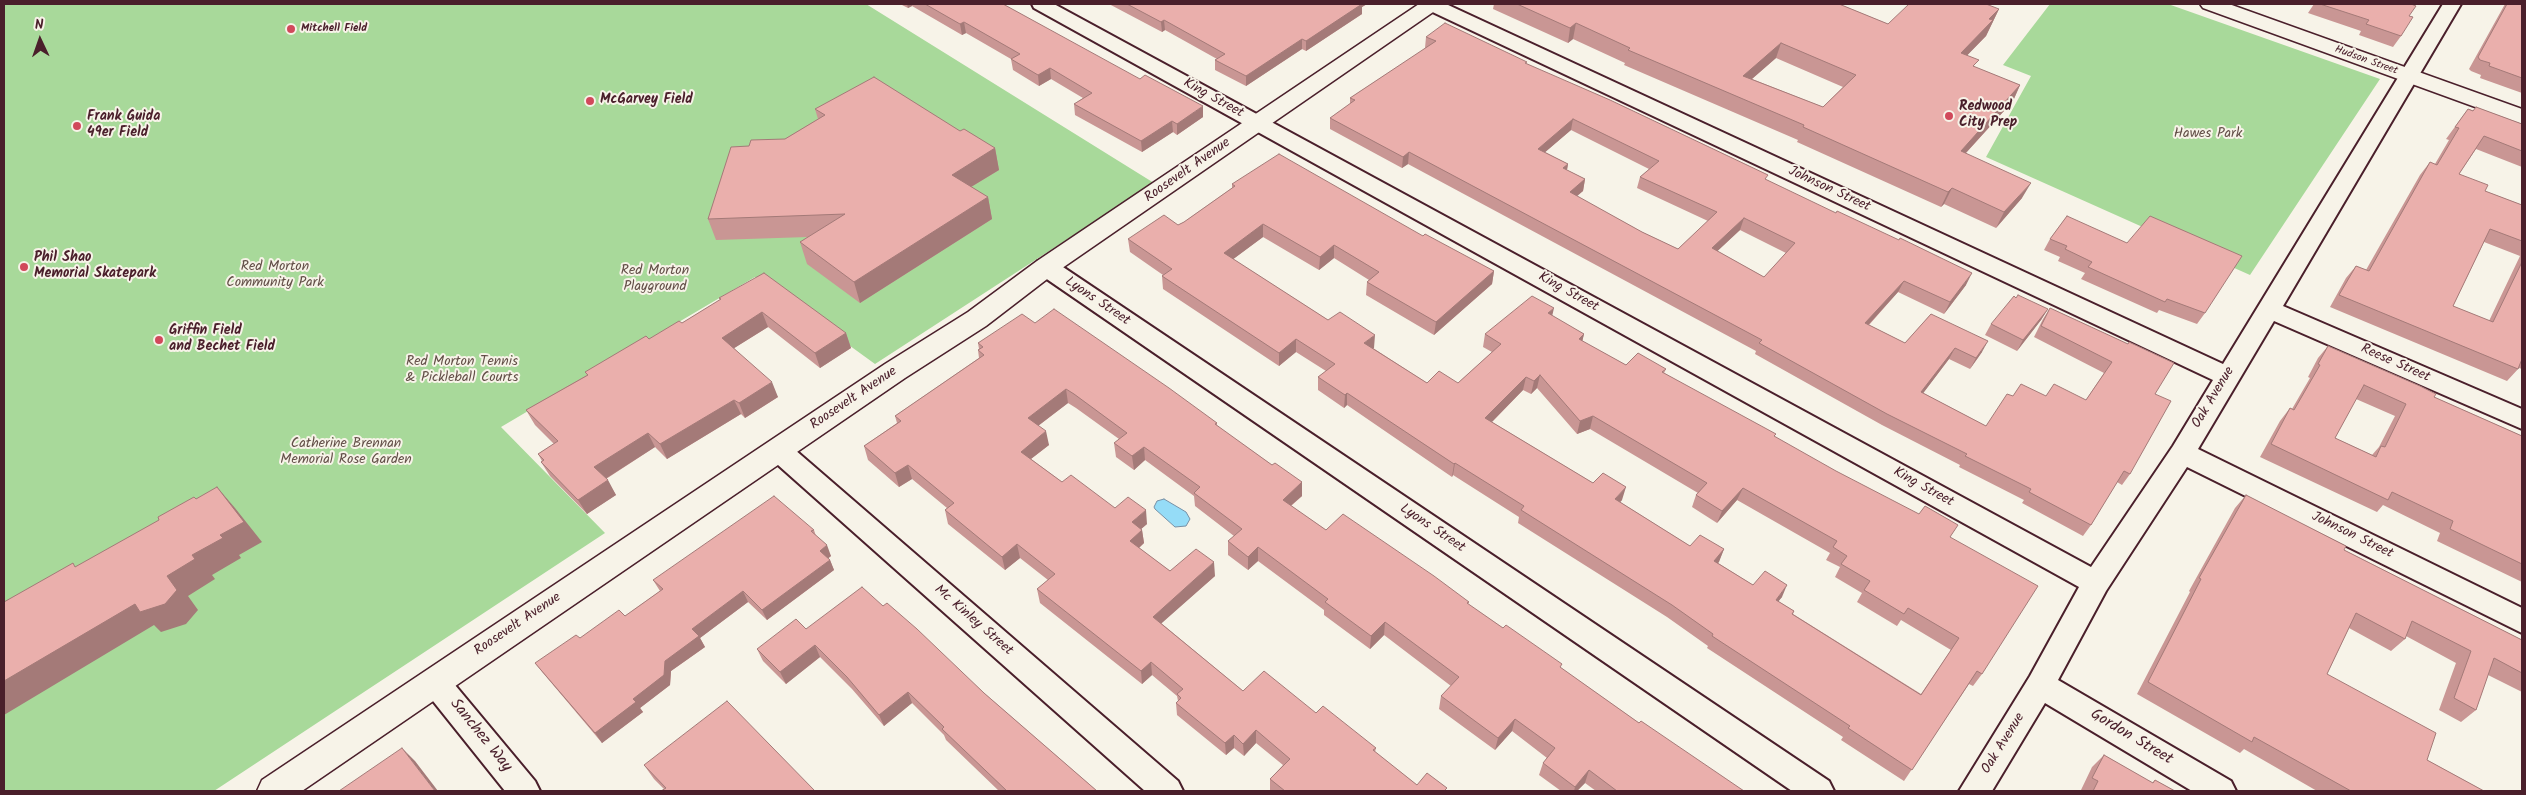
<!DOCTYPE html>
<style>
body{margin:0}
#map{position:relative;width:2526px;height:795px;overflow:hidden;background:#f7f3e8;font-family:Kalam,sans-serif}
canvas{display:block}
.frame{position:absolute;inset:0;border:5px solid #4a1f2b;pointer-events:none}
.north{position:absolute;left:15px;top:15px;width:50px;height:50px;-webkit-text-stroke:4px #f7f3e8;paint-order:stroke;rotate:357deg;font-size:14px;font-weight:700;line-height:20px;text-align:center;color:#4a1f2b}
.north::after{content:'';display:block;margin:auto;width:18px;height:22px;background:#4a1f2b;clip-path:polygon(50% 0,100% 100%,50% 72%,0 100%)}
</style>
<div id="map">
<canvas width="2526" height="795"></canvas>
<div class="frame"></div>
<div class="north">N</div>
</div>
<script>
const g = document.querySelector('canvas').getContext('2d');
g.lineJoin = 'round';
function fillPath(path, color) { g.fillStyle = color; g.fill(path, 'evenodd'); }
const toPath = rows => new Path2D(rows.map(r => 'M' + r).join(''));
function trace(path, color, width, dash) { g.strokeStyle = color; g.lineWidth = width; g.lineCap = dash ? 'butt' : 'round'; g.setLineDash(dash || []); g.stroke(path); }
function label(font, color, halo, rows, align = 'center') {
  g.font = font + ' Kalam,sans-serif'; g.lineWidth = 4; g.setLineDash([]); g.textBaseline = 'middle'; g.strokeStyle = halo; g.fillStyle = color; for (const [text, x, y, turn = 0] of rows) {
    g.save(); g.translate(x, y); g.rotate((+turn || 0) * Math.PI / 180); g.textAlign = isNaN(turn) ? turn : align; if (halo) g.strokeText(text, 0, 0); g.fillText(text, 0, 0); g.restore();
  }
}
const green = toPath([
 [4,4,866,4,1154,183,875,364,755,277,501,427,605,533,214,791,4,791],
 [2050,4,2168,4,2380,79,2250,275,1986,157,2031,76,2003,65]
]);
const water = toPath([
 [1164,499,1186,512,1190,519,1186,526,1175,527,1155,509,1154,507,1157,501,1164,499]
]);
const street = toPath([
 [1032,4,1054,4,2091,567,2173,446,2213,380,1424,8,1422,4,1446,4,2223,364,2443,4,2461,4,2283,306,2522,409,2522,429,2274,321,2198,449,2522,608,2522,633,2187,467,2106,591,2058,680,2231,781,2236,791,2192,791,2045,703,1992,791,1959,791,2030,676,2079,587,1034,8,1032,4],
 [1046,259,1054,261,1829,781,1834,791,1792,791,1038,273,1035,267,1038,261,1046,259],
 [778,440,787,443,1178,781,1183,791,1145,791,769,457,765,450,769,443,778,440],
 [435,669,445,673,535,781,540,791,505,791,425,691,420,682,425,673,435,669]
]);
const secondary = toPath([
 [1419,4,1442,4,1439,8,1055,273,986,326,905,378,302,791,257,791,262,780,885,364,968,312,1037,261,1419,4],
 [2200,4,2229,4,2522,109,2522,124,2203,8,2200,4]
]);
const wall = toPath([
 [900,4,1003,4,1203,117,1177,135,1173,132,1142,152,1075,115,1074,104,1083,98,1051,79,1039,86,1013,70,1011,59,966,33,962,35,912,6,908,8],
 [1109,4,1367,4,1362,7,1362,14,1306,51,1302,49,1246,86,1215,70,1215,60,1217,59,1165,30,1162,32],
 [1494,4,1839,4,1888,24,1999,9,1986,36,1967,55,1975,67,2020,85,2013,101,1966,153,2022,198,1996,228,1944,204,1941,207,1797,142,1798,140,1624,65,1625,63,1573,39,1568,43,1493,9],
 [1776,58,1843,87,1823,107,1752,79],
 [2314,4,2411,4,2409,16,2401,36,2393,47,2359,35,2361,31,2308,13],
 [2505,4,2522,4,2522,93,2480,78,2481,75,2471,71,2469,69],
 [1426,37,1527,64,1767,180,1966,285,1944,314,1898,292,1869,325,1905,343,1931,314,1982,352,1970,369,1949,359,1923,393,1986,426,2013,396,2046,396,2086,400,2104,373,2034,337,2043,319,2050,308,2155,394,2130,474,2122,485,2117,482,2091,525,2083,536,2022,503,2024,500,1959,467,1960,465,1882,425,1755,354,1756,351,1408,164,1402,168,1330,129,1330,118,1350,104,1350,98,1426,48,1425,48],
 [1571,130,1649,169,1640,177,1637,188,1708,221,1678,249,1642,232,1576,196,1583,191,1585,179,1567,170,1568,164,1545,152],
 [1740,230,1786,253,1764,277,1717,251],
 [815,109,960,131,995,148,999,170,971,187,988,197,992,219,860,303,807,264,800,242,808,237,716,240,708,219,749,146,785,139,818,119],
 [2468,109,2522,124,2522,167,2476,149,2459,174,2485,191,2522,205,2522,369,2519,368,2507,381,2330,307,2346,278,2356,266,2366,270,2420,175,2430,162,2435,164,2449,140,2446,139],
 [2484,242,2520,256,2489,321,2453,306],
 [1232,184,1423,236,1494,271,1492,284,1434,335,1366,295,1367,282,1369,280,1334,258,1319,270,1263,237,1233,259,1328,320,1374,348,1373,348,1427,383,1458,383,1492,352,1483,347,1485,334,1552,316,1584,334,1582,341,1626,365,1666,369,1664,373,1950,538,1982,674,1973,686,1969,684,1904,781,1841,740,1843,737,1707,648,1708,646,1667,617,1518,523,1519,517,1453,475,1452,477,1347,405,1344,408,1318,390,1318,377,1326,371,1296,352,1279,366,1163,289,1162,276,1163,275,1130,252,1128,239,1178,225,1184,222,1232,188],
 [1537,388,1577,434,1590,429,1698,493,1696,495,1692,507,1717,523,1737,500,1830,553,1826,560,1840,567,1835,577,1862,593,1857,602,1897,626,1901,620,1951,650,1921,694,1793,614,1794,611,1778,601,1782,597,1753,585,1718,563,1724,549,1690,546,1620,502,1622,500,1593,483,1492,422,1523,390,1531,394],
 [2067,216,2205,313,2197,324,2159,310,2157,313,2081,279,2085,273,2058,261,2060,257,2044,250,2050,239],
 [719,298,846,333,851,348,820,368,768,327,734,348,778,397,745,418,741,414,667,459,655,447,606,479,616,495,587,514,550,476,541,462,542,461,538,454,554,444,535,425,526,410,587,375,585,372,682,323,720,300],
 [2048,309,2041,320,2017,351,1985,335,1991,324],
 [1035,323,1217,423,1217,426,1272,465,1302,482,1302,496,1291,506,1326,530,1469,602,1468,604,1561,668,1639,723,1744,791,1596,791,1585,783,1577,791,1561,791,1539,775,1543,763,1547,758,1512,731,1495,750,1439,709,1441,696,1451,686,1384,635,1370,649,1324,615,1324,610,1258,561,1248,570,1228,555,1228,541,1234,536,1195,506,1194,496,1145,460,1134,470,1116,457,1114,443,1119,439,1076,408,1068,403,1038,426,1049,445,1031,459,1062,482,1147,524,1141,529,1142,530,1144,543,1139,548,1170,571,1215,576,1161,623,1243,691,1316,713,1376,748,1375,752,1417,785,1446,791,1270,791,1270,779,1283,765,1256,743,1244,756,1234,748,1226,755,1177,715,1176,703,1178,701,1177,696,1152,675,1142,684,1040,603,1037,589,1048,580,1020,558,1005,570,948,524,945,510,947,508,912,479,899,487,868,460,864,446,897,423,895,416,979,358,978,350,979,349,978,343],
 [2328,346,2434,397,2522,436,2522,582,2437,541,2440,533,2383,505,2377,512,2260,457,2280,421,2290,408,2292,409,2310,378,2308,377,2318,358],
 [2356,399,2395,416,2379,447,2372,455,2335,438],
 [2246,495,2344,550,2522,640,2522,692,2488,675,2476,710,2461,722,2439,710,2456,663,2406,636,2405,639,2391,651,2349,628,2327,674,2427,760,2484,791,2317,791,2244,749,2240,753,2137,694,2190,592,2189,591,2235,508],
 [814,530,816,536,831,556,828,558,830,560,834,570,767,620,748,602,700,638,705,647,671,671,670,685,640,708,643,712,602,743,543,673,535,663,580,638,625,616,660,591,653,580],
 [883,606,984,693,1097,791,999,791,946,740,944,735,912,703,884,726,852,689,820,657,786,684,763,661,757,649,806,629],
 [2104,755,2152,783,2155,780,2175,791,2082,791,2081,790,2092,767],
 [644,765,815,791,664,789,654,779]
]);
const shadedWall = toPath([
 [907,4,912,4,912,6,908,8],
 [1356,4,1367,4,1362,7,1362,14,1306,51,1306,41],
 [1999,9,1986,36,1954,69,1961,53,1989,19],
 [1164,20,1165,30,1162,32,1161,22],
 [964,22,966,33,962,35,960,24],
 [1576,23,1573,39,1568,43,1570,28],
 [1302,39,1302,49,1246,86,1246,76],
 [1781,43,1776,58,1738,91,1743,76],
 [1050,68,1051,79,1039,86,1038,75],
 [2020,85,2013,101,1953,167,1961,151],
 [1203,106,1203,117,1177,135,1177,124],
 [1573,119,1571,130,1536,160,1538,149],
 [1172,121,1173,132,1142,152,1141,141],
 [995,148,999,170,956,196,952,175],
 [1409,152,1408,164,1402,168,1403,157],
 [1568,164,1566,175,1563,168],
 [1585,179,1583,191,1568,204,1570,192],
 [2031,183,2022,198,1996,228,2004,212],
 [1952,188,1944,204,1941,207,1948,192],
 [988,197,992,219,860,303,854,282],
 [1744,218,1740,230,1708,260,1712,248],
 [1263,224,1263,237,1224,266,1224,253],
 [1334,245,1334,258,1319,270,1320,257],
 [1494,271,1492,284,1434,335,1436,322],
 [1972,273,1966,285,1944,314,1950,302],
 [1904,281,1898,292,1860,334,1865,323],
 [1554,308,1551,321,1548,313],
 [2048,309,2041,320,2017,351,2023,340],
 [762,312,768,327,728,352,722,338],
 [846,333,851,348,820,368,815,353],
 [1584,334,1581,347,1579,339],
 [1375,335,1374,348,1363,356,1364,343],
 [1296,339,1296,352,1279,366,1279,353],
 [1988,341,1982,352,1970,369,1976,358],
 [1955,348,1949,359,1915,404,1921,392],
 [1540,375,1537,388,1531,394,1534,381],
 [1526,377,1523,390,1483,431,1485,418],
 [772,382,778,397,745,418,739,403],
 [1066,389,1068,403,1030,432,1028,418],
 [1347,393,1347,405,1344,408,1345,395],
 [734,400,741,414,667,459,660,444],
 [1593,416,1590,429,1577,434,1580,421],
 [1046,431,1049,445,1023,465,1021,452],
 [648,433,655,447,602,481,594,467],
 [1144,447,1145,460,1134,470,1132,456],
 [1455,463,1453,475,1452,477,1454,464],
 [908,465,912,479,899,487,895,473],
 [608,480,616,495,587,514,578,500],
 [1302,482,1302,496,1282,513,1283,500],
 [217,487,235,508,262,542,239,555,241,558,212,575,215,579,188,596,198,610,186,624,161,632,154,625,4,715,4,681,167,576,192,555,220,535],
 [1626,487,1622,500,1611,512,1615,499],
 [1743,488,1737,500,1717,523,1722,511],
 [1146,510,1147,524,1133,536,1132,522],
 [1142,530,1144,543,1131,555,1130,541],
 [1017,544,1020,558,1005,570,1002,557],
 [827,545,831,556,824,562,820,551],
 [1258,547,1258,561,1248,570,1248,557],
 [1724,549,1719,562,1709,573,1714,561],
 [830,560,834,570,767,620,762,610],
 [1214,562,1215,576,1154,630,1153,617],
 [1787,585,1782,597,1770,612,1776,600],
 [743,591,748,602,700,638,705,647,671,671,670,685,640,708,643,712,602,743,595,733,633,699,692,629],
 [1385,622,1384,635,1370,649,1371,636],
 [815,645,820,657,786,684,780,672],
 [1151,662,1152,675,1142,684,1141,671],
 [908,692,912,703,884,726,879,715],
 [1515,719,1512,731,1495,750,1498,738],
 [1256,730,1256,743,1244,756,1243,744],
 [1234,735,1234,748,1226,755,1225,743],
 [402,748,415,761,438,791,435,791],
 [1589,770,1585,783,1577,791,1574,791,1575,787]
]);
const building = toPath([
 [925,4,1003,4,1140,79,1145,75,1203,106,1177,124,1172,121,1141,141,1074,104,1092,93,1050,68,1038,75,1011,59,1020,54,964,22,960,24,925,4],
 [1127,4,1362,4,1306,41,1302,39,1246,76,1215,60,1225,54,1164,20,1161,22,1127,4],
 [1517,4,1839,4,1888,24,1909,4,1986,4,1999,9,1989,19,1993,20,1961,53,1979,60,1973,66,2020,85,1961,151,2031,183,2004,212,1952,188,1948,192,1803,127,1804,125,1628,50,1630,48,1576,23,1570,28,1517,4],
 [1781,43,1856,75,1823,107,1743,76,1781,43],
 [2320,4,2411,4,2416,6,2409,16,2413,17,2401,36,2366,24,2369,20,2320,4],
 [2507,4,2522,4,2522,78,2489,66,2490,63,2480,60,2478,57,2507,4],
 [1445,23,1527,62,1525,63,1610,100,1768,175,1765,179,1836,213,1837,211,1899,240,1900,238,1972,273,1950,302,1904,281,1865,323,1905,343,1931,314,1988,341,1976,358,1955,348,1921,392,1986,426,2007,394,2013,396,2021,384,2046,396,2054,384,2086,400,2112,362,2041,326,2050,308,2128,344,2129,342,2174,363,2155,394,2171,401,2130,474,2124,471,2091,525,2029,492,2031,489,1965,456,1967,454,1887,414,1759,343,1762,340,1409,152,1403,157,1330,118,1355,100,1350,98,1436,41,1426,37,1445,23],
 [1573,119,1659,161,1640,177,1717,212,1678,249,1642,232,1570,192,1585,179,1563,168,1568,164,1538,149,1573,119],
 [1744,218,1795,243,1764,277,1712,248,1744,218],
 [874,77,960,131,964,129,995,148,952,175,988,197,854,282,800,242,845,214,708,219,731,147,749,146,751,140,785,139,825,115,815,109,874,77],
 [2476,107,2522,124,2522,151,2484,136,2459,174,2488,185,2485,191,2522,205,2522,241,2490,229,2453,306,2493,322,2522,262,2522,359,2518,369,2339,295,2356,266,2369,271,2430,162,2437,165,2459,128,2455,127,2468,109,2473,111,2476,107],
 [1279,154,1423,236,1425,234,1494,271,1436,322,1367,282,1379,272,1334,245,1320,257,1263,224,1224,253,1328,320,1340,312,1375,335,1364,343,1427,383,1439,371,1458,383,1501,344,1485,334,1532,296,1554,308,1548,313,1584,334,1579,339,1626,365,1638,353,1666,369,1662,372,1776,434,1774,436,1836,471,1919,514,1925,506,1958,525,1950,537,2038,586,1982,674,1977,671,1912,770,1848,728,1850,726,1712,636,1713,634,1672,605,1521,510,1524,506,1455,463,1454,464,1347,393,1345,395,1318,377,1335,364,1296,339,1279,353,1162,276,1172,269,1128,239,1164,215,1178,225,1184,222,1235,186,1232,184,1279,154],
 [1540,375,1580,421,1593,416,1707,483,1696,495,1722,511,1743,488,1837,541,1833,547,1847,556,1841,564,1870,581,1864,590,1904,614,1908,608,1959,638,1921,695,1792,614,1794,611,1776,600,1787,585,1765,571,1753,585,1714,561,1724,549,1700,535,1690,546,1615,499,1626,487,1603,473,1593,483,1485,418,1526,377,1534,381,1540,375],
 [2067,216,2127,243,2150,216,2242,256,2205,313,2167,299,2165,302,2088,267,2092,262,2065,249,2067,246,2050,239,2067,216],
 [764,273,846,333,815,353,762,312,722,338,772,382,739,403,734,400,660,444,648,433,594,467,608,480,578,500,541,462,544,460,538,454,558,441,526,410,588,375,585,372,646,336,649,339,679,321,682,323,721,299,719,298,764,273],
 [2018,295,2048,309,2023,340,1991,324,2014,296,2016,298,2018,295],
 [1054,309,1169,388,1217,423,1215,424,1272,465,1275,463,1302,482,1283,500,1326,530,1343,514,1434,576,1469,602,1467,603,1503,628,1506,625,1562,664,1560,667,1639,723,1641,721,1744,791,1617,791,1589,770,1575,787,1543,763,1555,748,1515,719,1498,738,1441,696,1459,677,1385,622,1371,636,1325,602,1328,599,1258,547,1248,557,1228,541,1242,529,1194,493,1200,487,1144,447,1132,456,1114,443,1127,433,1074,394,1066,389,1028,418,1046,431,1021,452,1062,482,1071,475,1115,508,1128,497,1146,510,1132,522,1142,530,1130,541,1170,571,1196,549,1214,562,1153,617,1243,691,1264,671,1316,713,1323,706,1376,748,1373,750,1417,785,1427,773,1447,788,1444,791,1285,791,1270,779,1290,759,1256,730,1243,744,1234,735,1225,743,1176,703,1181,698,1177,694,1183,689,1151,662,1141,671,1037,589,1055,574,1017,544,1002,557,945,510,954,503,908,465,895,473,864,446,901,421,895,416,984,355,978,350,983,347,978,343,1022,314,1035,323,1054,309],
 [2328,346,2420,386,2436,394,2434,397,2522,436,2522,564,2450,529,2453,521,2392,492,2388,500,2271,444,2290,408,2294,410,2320,365,2318,364,2328,346],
 [2364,385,2406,404,2385,447,2381,446,2376,457,2335,438,2364,385],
 [217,487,244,522,220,535,223,538,192,555,195,559,167,576,177,590,165,604,140,612,135,604,4,681,4,602,73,563,75,567,159,520,158,517,194,497,196,499,217,487],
 [2246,495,2346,546,2344,550,2522,640,2522,673,2494,658,2476,710,2454,698,2471,651,2412,621,2405,639,2356,613,2327,674,2436,733,2427,760,2484,791,2351,791,2254,737,2252,742,2148,682,2201,579,2199,578,2246,495],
 [774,496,814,530,811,531,827,545,820,551,830,560,762,610,743,591,692,629,699,636,665,661,664,675,633,699,636,702,595,733,535,663,576,635,580,638,619,610,625,616,663,589,653,580,774,496],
 [862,587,883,606,887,603,917,629,984,693,1097,791,1007,791,942,729,944,727,908,692,879,715,847,677,815,645,780,672,757,649,796,619,806,629,862,587],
 [727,701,815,791,661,791,666,788,644,765,727,701],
 [402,748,435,791,339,791,402,748],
 [2104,755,2153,783,2155,780,2175,791,2093,791,2098,781,2092,778,2104,755]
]);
const markers = [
 [291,29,5,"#d1495b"],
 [590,101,5,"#d1495b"],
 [1949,116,5,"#d1495b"],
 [77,126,5,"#d1495b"],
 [24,267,5,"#d1495b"],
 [159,340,5,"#d1495b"]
];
const farPoinames = [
 ["Mitchell Field",301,29]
];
const farStreetnames = [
 ["Hudson Street",2366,61,20]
];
const streetNames = [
 ["King Street",1213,99,29],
 ["Roosevelt Avenue",1188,171,-35],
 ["Johnson Street",1829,190,25],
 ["King Street",1568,293,29],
 ["Lyons Street",1097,302,34],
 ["Reese Street",2395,364,24],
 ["Oak Avenue",2214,398,-59],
 ["Roosevelt Avenue",854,399,-34],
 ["King Street",1923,488,29],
 ["Lyons Street",1432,529,34],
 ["Johnson Street",2352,536,26],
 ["Mc Kinley Street",973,621,41],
 ["Roosevelt Avenue",518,625,-34],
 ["Oak Avenue",2004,744,-58]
];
const poiNames = [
 ["McGarvey Field",600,101],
 ["Redwood",1959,108],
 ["City Prep",1959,124],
 ["Frank Guida",87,118],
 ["49er Field",87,134],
 ["Phil Shao",34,259],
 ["Memorial Skatepark",34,275],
 ["Griffin Field",169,332],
 ["and Bechet Field",169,348]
];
const parkNames = [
 ["Hawes Park",2208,135],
 ["Red Morton",275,268],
 ["Community Park",275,284],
 ["Red Morton",655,272],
 ["Playground",655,288],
 ["Red Morton Tennis",462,363],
 ["& Pickleball Courts",462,379],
 ["Catherine Brennan",346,445],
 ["Memorial Rose Garden",346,461]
];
const nearStreetnames = [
 ["Sanchez Way",480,736,51],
 ["Gordon Street",2131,738,31]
];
fillPath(green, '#a8d99a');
fillPath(water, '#95dcf7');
trace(water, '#7790a5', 1);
trace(street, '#4a1f2b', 4);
trace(secondary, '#4a1f2b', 3);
fillPath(street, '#f7f3e8');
fillPath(secondary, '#f7f3e8');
fillPath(wall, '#c99694');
fillPath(shadedWall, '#a47a78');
fillPath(building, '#eaafac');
trace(building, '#a47a78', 1);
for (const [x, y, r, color] of markers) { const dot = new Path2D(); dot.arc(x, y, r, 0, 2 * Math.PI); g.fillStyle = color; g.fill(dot); trace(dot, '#f7f3e8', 2); }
label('bold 11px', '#4a1f2b', '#f7f3e8', farPoinames, 'left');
label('11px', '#4a1f2b', '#f7f3e8', farStreetnames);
label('14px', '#4a1f2b', '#f7f3e8', streetNames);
label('bold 14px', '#4a1f2b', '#f7f3e8', poiNames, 'left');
label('14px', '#624e47', '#f7f3e8', parkNames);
label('16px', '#4a1f2b', '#f7f3e8', nearStreetnames);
</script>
